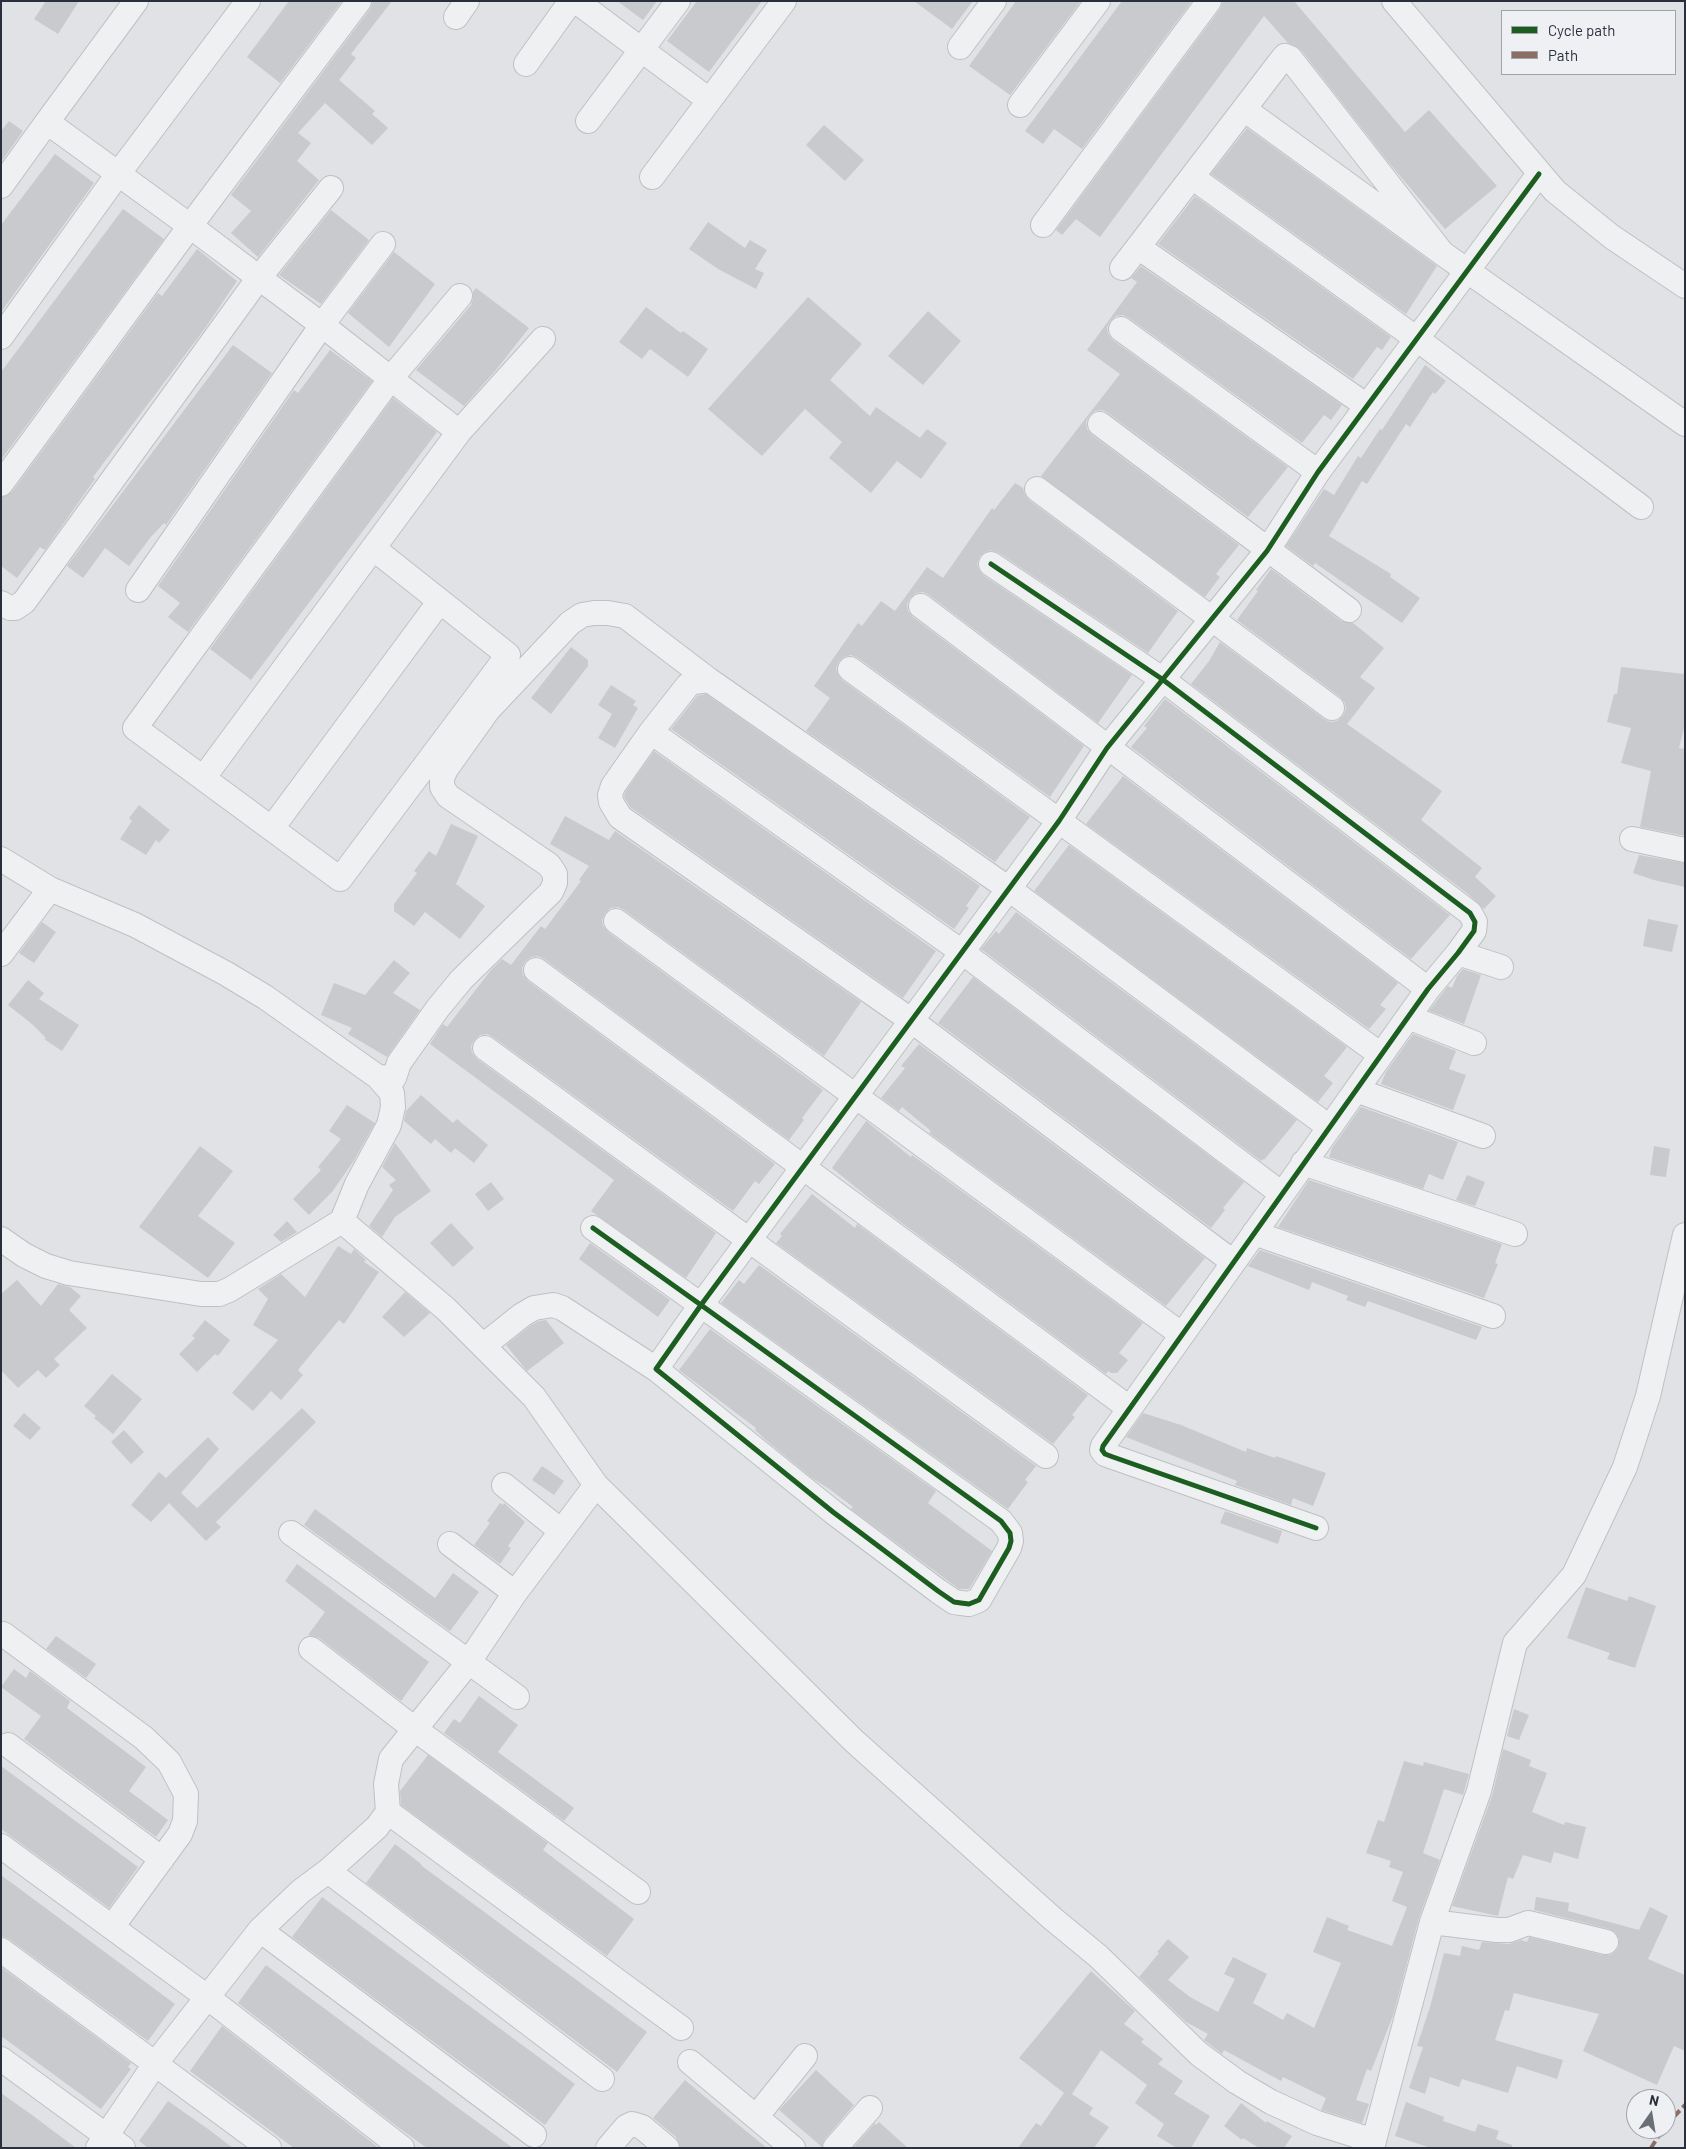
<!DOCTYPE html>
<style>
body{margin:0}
#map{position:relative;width:1686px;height:2149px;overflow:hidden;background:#e1e2e5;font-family:Barlow,sans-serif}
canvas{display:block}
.frame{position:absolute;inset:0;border:2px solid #2a2f3c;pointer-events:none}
.legend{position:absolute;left:1501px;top:10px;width:175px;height:65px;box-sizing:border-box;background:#eef0f4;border:1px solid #a0a3aa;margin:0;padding:6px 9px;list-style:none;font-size:15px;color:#2a2f3c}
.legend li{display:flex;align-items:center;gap:10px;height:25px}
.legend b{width:25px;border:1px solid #a0a3aa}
.north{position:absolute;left:1626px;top:2089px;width:50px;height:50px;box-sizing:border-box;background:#eef0f4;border:1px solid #a0a3aa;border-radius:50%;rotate:13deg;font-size:14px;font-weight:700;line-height:20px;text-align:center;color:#2a2f3c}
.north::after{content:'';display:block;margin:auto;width:18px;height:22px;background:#6a6e77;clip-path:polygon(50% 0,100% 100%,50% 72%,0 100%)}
</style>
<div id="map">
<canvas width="1686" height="2149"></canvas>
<div class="frame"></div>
<ul class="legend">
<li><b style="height:6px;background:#1b5e20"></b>Cycle path</li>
<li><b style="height:6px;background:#8d6e63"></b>Path</li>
</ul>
<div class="north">N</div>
</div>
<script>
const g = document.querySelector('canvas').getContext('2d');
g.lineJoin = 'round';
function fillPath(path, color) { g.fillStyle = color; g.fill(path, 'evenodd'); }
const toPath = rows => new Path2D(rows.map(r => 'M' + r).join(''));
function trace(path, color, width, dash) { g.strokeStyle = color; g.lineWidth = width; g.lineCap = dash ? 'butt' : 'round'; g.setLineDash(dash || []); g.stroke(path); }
const building = toPath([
 [46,1,79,1,58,34,34,19],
 [289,1,342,1,280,83,247,57],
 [373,1,392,1,351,54,356,58,339,80,375,111,372,114,388,128,372,145,325,103,298,133,311,143,297,161,319,180,258,257,231,233,251,211,231,195,370,9],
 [617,1,657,1,643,20],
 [697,1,762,1,709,72,667,41],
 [914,1,973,1,952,29],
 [1016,1,1081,1,1010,95,969,66],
 [1122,1,1192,1,1082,149,1054,129,1043,144,1025,131],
 [1223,1,1294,1,1405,132,1429,110,1497,186,1445,229,1389,163,1301,50,1288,43,1264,16,1100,237,1076,219,1062,235,1056,230,1220,9],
 [9,121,23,131,1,162,1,131],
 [824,125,864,160,845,181,806,145],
 [1247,128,1437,266,1406,314,1211,174],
 [55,154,94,183,1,312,1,225],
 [1195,196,1391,337,1382,350,1377,347,1353,379,1158,244],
 [123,209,164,239,1,460,1,372],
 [331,210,369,240,321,304,279,275],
 [708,222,745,248,750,240,767,250,755,269,764,273,756,289,718,269,689,249],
 [197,249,237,281,206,327,93,477,95,479,45,550,40,547,17,578,1,566,1,497,12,492,158,293,162,296],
 [394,252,435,284,389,347,348,313],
 [1141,266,1342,405,1331,420,1324,415,1302,443,1129,318,1123,315,1116,316,1110,321,1107,327,1108,334,1113,340,1288,467,1248,517,1108,413,1102,410,1095,411,1089,416,1086,422,1087,429,1092,435,1239,545,1216,574,1220,577,1205,597,1041,476,1120,374,1087,350,1137,282,1131,278],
 [476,288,529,328,496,370,464,406,416,370,471,305,473,299,473,292],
 [808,297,862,344,830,380,870,416,876,407,920,438,927,429,947,443,921,479,897,461,871,493,829,458,842,442,805,409,762,456,708,409],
 [646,307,681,333,683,331,708,349,688,377,650,349,642,359,619,342],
 [928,311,961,341,923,385,888,356],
 [233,345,272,373,166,525,164,523,150,538,129,566,105,548,83,578,67,566],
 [330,350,372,381,188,632,168,617,180,603,158,586,294,390,298,393],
 [1425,365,1446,381,1435,394,1433,392,1410,427,1406,424,1367,484,1362,481,1329,536,1391,574,1390,577,1420,598,1402,623,1315,563,1313,566,1286,546,1324,489,1334,495,1358,456,1361,458,1380,429,1382,430],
 [393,398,437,432,251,680,210,649],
 [1015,483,1023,488,1025,495,1029,500,1178,611,1148,653,999,553,991,550,985,552,980,556,977,564,979,570,983,575,1132,675,1098,723,929,595,923,592,916,593,910,598,907,604,908,611,913,617,1084,746,1050,797,858,658,851,655,844,657,839,661,836,668,838,675,842,680,1030,817,995,862,806,731,830,698,814,686,858,623,862,626,881,601,895,611,927,567,943,578,992,508,994,510],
 [1271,569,1341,621,1353,623,1384,648,1360,677,1375,688,1347,724,1442,791,1421,820,1482,868,1475,877,1496,896,1484,909,1468,894,1191,684,1209,661,1220,642,1324,719,1330,722,1337,721,1343,716,1346,709,1345,703,1340,697,1237,620,1258,591,1256,590],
 [571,647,588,660,588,666,551,714,531,698],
 [1621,667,1685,674,1685,724,1679,748,1685,749,1685,836,1640,827,1651,771,1621,763,1631,728,1607,722,1614,694,1617,694],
 [611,685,636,701,633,705,638,708,615,748,598,738,612,714,598,705],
 [706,694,980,886,966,906,969,908,954,929,671,729,697,696],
 [1165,699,1450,915,1411,959,1131,747,1147,728,1144,726],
 [654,751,936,951,903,998,630,807,624,797,625,792],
 [1123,776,1398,983,1380,1005,1386,1009,1369,1029,1086,824],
 [139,805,170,830,159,843,156,840,146,855,120,839,132,821,129,818],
 [565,816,609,840,615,831,861,1002,824,1056,624,910,618,907,611,908,605,913,602,920,603,926,608,932,823,1090,802,1118,804,1120,789,1140,544,959,538,956,531,957,525,962,522,968,523,975,528,981,775,1164,759,1184,755,1181,733,1211,493,1037,487,1034,480,1035,474,1040,471,1046,472,1053,477,1059,716,1233,686,1278,591,1211,614,1180,430,1044,443,1024,447,1027,491,970,502,959,511,965,541,926,545,929,581,881,579,880,589,866,550,844],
 [451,824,478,836,456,884,485,906,460,939,425,912,414,926,394,911,394,904,417,873,414,871,429,851,436,856],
 [1069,845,1347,1047,1324,1076,1333,1083,1318,1102,1034,891],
 [1639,855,1685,863,1685,887,1654,880,1633,873],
 [1016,912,1297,1120,1264,1160,1263,1159,1261,1161,981,949,996,931,999,934],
 [1648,919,1678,925,1672,952,1643,946],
 [42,922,56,932,34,963,19,953],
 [394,960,410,973,393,993,420,1010,387,1057,348,1034,352,1028,321,1015,334,983,365,995],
 [1463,969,1481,975,1464,1024,1429,1011,1448,986,1452,988,1457,976],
 [973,977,1244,1182,1223,1208,1225,1210,1211,1228,938,1023],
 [28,980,44,993,39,999,79,1025,62,1051,44,1039,46,1038,32,1024,8,1005],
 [1413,1034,1456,1051,1449,1069,1466,1075,1453,1110,1381,1084,1386,1072],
 [919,1044,1205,1258,1166,1306,929,1133,931,1131,902,1107,899,1111,881,1098,905,1068,901,1066],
 [421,1095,453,1123,457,1119,488,1145,474,1163,455,1148,451,1153,435,1139,431,1144,404,1121,406,1111],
 [347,1105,375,1123,353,1162,332,1192,309,1215,293,1199,321,1170,318,1167,341,1139,329,1131],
 [1361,1107,1458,1142,1443,1180,1429,1174,1423,1189,1329,1157,1332,1148],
 [866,1121,911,1157,912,1155,1143,1323,1119,1353,1128,1360,1117,1373,1111,1373,1108,1371,1106,1374,875,1203,832,1168],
 [395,1143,431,1191,395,1217,382,1237,369,1226,393,1190,389,1185,396,1180,382,1167],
 [200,1146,233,1171,198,1216,235,1243,208,1278,139,1227],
 [1654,1146,1670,1149,1666,1177,1650,1175],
 [1467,1175,1485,1182,1475,1206,1456,1200],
 [1309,1180,1502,1244,1495,1263,1498,1264,1484,1298,1278,1227],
 [491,1182,504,1199,488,1211,475,1194],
 [812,1194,855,1228,857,1224,1088,1395,1072,1415,1075,1417,1053,1444,776,1243,782,1236,780,1234],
 [287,1221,297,1232,281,1242,273,1235],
 [451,1223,474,1248,453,1267,430,1243],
 [590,1243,670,1300,658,1317,579,1259],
 [338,1246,351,1254,354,1249,366,1260,364,1262,379,1272,344,1324,339,1320,298,1370,303,1375,281,1400,271,1391,253,1411,232,1393,278,1340,253,1325,268,1299,258,1289,281,1274,305,1297],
 [1260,1250,1482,1327,1476,1340,1368,1301,1365,1307,1346,1300,1348,1296,1312,1282,1309,1290,1248,1266],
 [759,1265,1036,1466,1025,1480,1028,1482,1008,1509,721,1303,739,1280,744,1284],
 [17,1280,41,1306,58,1284,70,1287,81,1296,69,1310,87,1328,54,1359,60,1365,46,1378,38,1370,18,1388,1,1370,1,1294],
 [405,1292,430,1313,404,1337,382,1317],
 [205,1320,230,1340,218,1356,215,1354,197,1372,179,1354,195,1338,192,1336],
 [546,1320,564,1343,527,1371,506,1345,530,1326,539,1321],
 [710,1329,936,1491,928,1503,992,1551,969,1589,959,1589,851,1509,853,1507,828,1488,812,1478,767,1441,755,1430,756,1428,679,1370],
 [112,1374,142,1399,113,1434,94,1418,96,1416,84,1406],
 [302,1408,316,1422,216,1522,221,1527,206,1541,169,1503,151,1522,131,1505,159,1472,166,1478,208,1437,219,1449,181,1493,197,1508],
 [24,1413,41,1428,30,1440,13,1426],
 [1143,1413,1181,1425,1246,1452,1247,1448,1275,1458,1276,1456,1326,1473,1313,1506,1293,1498,1291,1505,1235,1485,1237,1481,1126,1437],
 [124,1430,144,1452,131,1464,111,1442],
 [542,1466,564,1481,554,1495,532,1480],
 [500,1503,503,1505,504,1503,525,1522,508,1546,511,1548,500,1564,474,1545,490,1523,487,1521],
 [315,1509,435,1598,453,1573,479,1592,450,1631,304,1525],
 [1225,1511,1282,1531,1278,1544,1220,1523],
 [297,1564,429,1662,401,1701,319,1638,308,1635,325,1612,285,1581],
 [1586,1587,1627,1601,1629,1596,1656,1606,1635,1668,1607,1659,1610,1653,1567,1638],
 [56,1636,96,1664,86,1678,46,1649],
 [14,1669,26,1678,30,1671,70,1701,67,1708,146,1767,129,1791,168,1820,156,1837,24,1739,41,1716,1,1687],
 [479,1696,518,1725,498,1752,574,1808,564,1821,444,1733,454,1719,460,1723],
 [1514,1709,1529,1715,1519,1740,1507,1736],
 [1503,1749,1531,1760,1529,1766,1547,1773,1532,1812,1564,1825,1565,1822,1586,1827,1578,1859,1554,1852,1551,1863,1523,1855,1513,1879,1508,1877,1498,1916,1452,1906,1492,1796],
 [428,1755,548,1843,543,1850,634,1919,607,1956,401,1805,400,1791],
 [1404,1761,1423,1766,1424,1762,1469,1774,1463,1795,1444,1789,1423,1853,1440,1860,1419,1918,1393,2016,1371,2071,1367,2069,1356,2100,1369,2104,1362,2123,1321,2110,1326,2098,1283,2077,1281,2081,1224,2050,1222,2054,1204,2040,1208,2034,1186,2022,1139,1977,1159,1953,1157,1952,1168,1939,1189,1957,1168,1980,1190,1997,1218,2012,1235,1979,1224,1974,1233,1957,1267,1974,1253,2003,1283,2020,1287,2013,1314,2028,1341,1963,1313,1952,1327,1917,1349,1926,1347,1930,1392,1946,1407,1907,1392,1901,1403,1872,1389,1867,1391,1861,1366,1853,1378,1820,1384,1822],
 [1,1766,138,1867,109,1908,1,1829],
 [395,1844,420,1863,422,1866,647,2032,617,2072,366,1883],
 [1,1875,175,2004,148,2041,9,1939,1,1936],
 [322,1897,575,2084,545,2125,292,1937],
 [1536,1897,1569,1903,1568,1911,1639,1930,1650,1907,1668,1916,1648,1959,1685,1975,1685,2051,1674,2046,1657,2085,1583,2051,1599,2014,1514,1993,1509,2011,1505,2010,1495,2040,1563,2060,1557,2079,1517,2066,1508,2093,1462,2079,1459,2087,1430,2077,1425,2094,1409,2088,1423,2047,1417,2046,1430,2007,1444,1953,1460,1956,1462,1946,1479,1950,1482,1942,1509,1944,1521,1940,1527,1942,1529,1937,1603,1955,1610,1955,1616,1951,1619,1946,1619,1939,1615,1932,1609,1929,1534,1910],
 [266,1965,465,2113,513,2148,427,2148,395,2125,238,2003],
 [1,1967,131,2063,128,2067,131,2069,101,2109,1,2036],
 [1091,1971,1135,2011,1124,2024,1144,2039,1141,2042,1163,2059,1158,2064,1183,2081,1174,2094,1210,2116,1191,2148,1177,2148,1157,2136,1164,2124,1135,2103,1147,2085,1101,2050,1072,2094,1093,2108,1089,2114,1109,2127,1094,2148,1018,2148,1036,2123,1041,2126,1064,2093,1019,2058],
 [222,2026,379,2148,294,2148,190,2071],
 [816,2070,854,2105,825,2139,822,2147,779,2110],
 [685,2080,735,2122,767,2148,680,2148,676,2137,653,2118],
 [1,2093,32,2115,76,2148,1,2148],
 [168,2101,208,2129,233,2148,148,2148,139,2141],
 [1406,2102,1444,2117,1443,2121,1475,2132,1478,2124,1499,2131,1496,2139,1512,2145,1512,2148,1431,2148,1395,2136],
 [1241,2103,1266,2123,1267,2121,1292,2136,1284,2148,1259,2148,1243,2138,1242,2140,1224,2126],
 [879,2122,908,2148,853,2148,875,2123,876,2125]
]);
const minor = toPath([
 [136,1,47,122,190,226,322,325,459,432,204,777],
 [576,1,709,100],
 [1394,1,1555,191,1612,237,1685,286],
 [456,17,467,1],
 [960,47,994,1],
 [526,64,571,1],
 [1020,105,1098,1],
 [588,121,678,1],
 [652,177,784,1],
 [1192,177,1417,339,1641,507],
 [1,186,47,122],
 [1043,225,1209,1],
 [1138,247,1367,406],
 [1442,253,1290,58,1285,56,1283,58,1244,109,1442,253,1685,424],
 [1122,268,1244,109],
 [1121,329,1318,472],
 [1,337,118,174,248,1],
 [1100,424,1349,610],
 [459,432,543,339],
 [1,484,190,226,359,1],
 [1037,489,1332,708],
 [373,548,508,655,340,879,135,728,391,378,460,296],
 [991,564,1162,679,1470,913,1475,922,1474,931,1458,953,1428,989,1103,1446,1102,1450,1105,1454,1113,1457,1316,1528],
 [138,590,322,325,383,244],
 [1,603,10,608,15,608,24,602,258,279,331,188],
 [921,606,1428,989],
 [850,669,1381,1055],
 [651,732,962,952,1282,1194],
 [272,828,440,601],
 [1632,839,1685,850],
 [1,859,50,889,135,925,225,973,265,997,378,1077,392,1093,393,1107,389,1125,357,1184,342,1221,229,1290,219,1294,201,1294,69,1273,46,1266,24,1255,1,1239],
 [616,921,1181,1334],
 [1458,953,1501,967],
 [1,954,50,889],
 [536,970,1129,1408],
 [1408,1017,1474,1043],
 [485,1048,1046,1456],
 [378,1077,394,1078,399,1063,438,1008,462,979,551,892,555,883,555,874,549,865,448,796,442,787,442,778,446,769,488,710,570,623,582,615,594,613,608,613,625,616,709,680],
 [1356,1090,1483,1136],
 [1303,1163,1515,1234],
 [342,1221,446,1309,534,1397,596,1485,854,1741,1053,1919,1098,1956,1199,2054,1237,2082,1271,2102,1317,2123,1374,2141],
 [593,1228,701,1305,1001,1521,1010,1533,1011,1541,1009,1548,979,1600,969,1604,961,1603,954,1602,938,1591,833,1512,656,1369,701,1305,1059,821,1107,748,1267,551,1318,472,1539,174],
 [1254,1233,1493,1316],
 [1233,1262,912,1021,620,817,611,802,610,795,613,786,651,732,688,685,694,682,709,680,1009,889,1329,1127],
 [483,1346,522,1315,534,1308,553,1305,562,1308,656,1369],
 [504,1485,561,1531],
 [291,1533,517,1697],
 [450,1544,515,1593],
 [3,1634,144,1738,169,1762,186,1794,185,1821,180,1834,112,1927],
 [311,1649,416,1730,638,1892],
 [8,1745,162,1859],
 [388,1812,681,2028],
 [1,1846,207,1997,402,2148],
 [328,1871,602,2079],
 [1432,1922,1497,1930,1509,1930,1528,1923,1606,1942],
 [260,1930,534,2135],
 [1,1950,269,2148],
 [1,2059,123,2148],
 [690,2062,793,2148],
 [756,2117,805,2056],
 [98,2148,155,2064,260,1930,301,1891,328,1871,377,1827,388,1812,386,1784,391,1759,468,1663,515,1593,596,1485],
 [608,2148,626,2127,632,2124,642,2127,667,2148],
 [835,2148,870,2108],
 [1372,2148,1432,1922,1479,1791,1515,1643,1574,1575,1625,1467,1648,1396,1685,1235]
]);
const quiet = toPath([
 [1666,2125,1685,2105],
 [1651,2148,1663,2129]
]);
const cycleway = toPath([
 [991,564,1162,679,1470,913,1475,922,1474,931,1458,953,1428,989,1103,1446,1102,1450,1105,1454,1113,1457,1316,1528],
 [593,1228,701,1305,1001,1521,1010,1533,1011,1541,1009,1548,979,1600,969,1604,961,1603,954,1602,938,1591,833,1512,656,1369,701,1305,1059,821,1107,748,1267,551,1318,472,1539,174]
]);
fillPath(building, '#c9cacd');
trace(minor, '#bfc0c3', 26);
trace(minor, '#eff0f2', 24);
trace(quiet, '#8d6e63', 4, [8, 4]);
trace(cycleway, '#1b5e20', 5);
</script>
